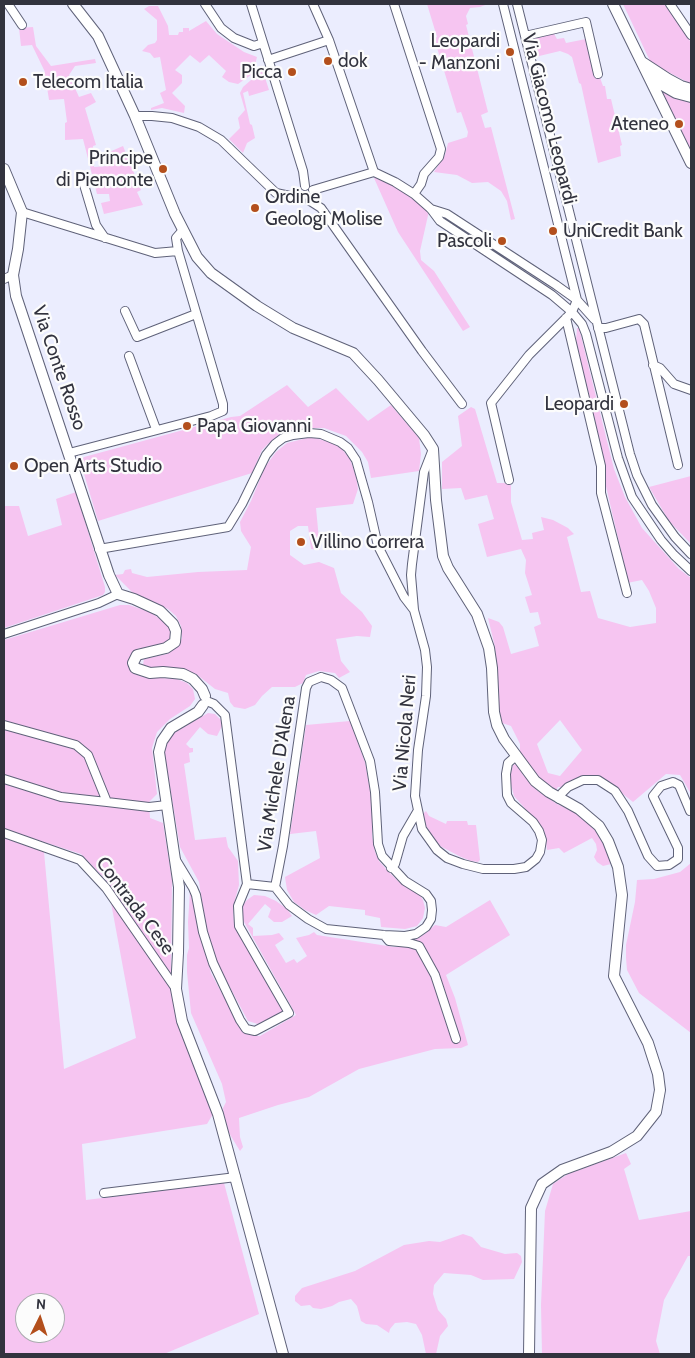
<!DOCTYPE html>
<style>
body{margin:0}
#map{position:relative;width:695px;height:1358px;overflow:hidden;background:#ebedfe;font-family:Cabin,sans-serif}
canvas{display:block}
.frame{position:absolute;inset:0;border:5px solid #32333e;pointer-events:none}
.north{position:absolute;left:15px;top:1293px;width:50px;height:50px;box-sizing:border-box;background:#fcfcfc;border:1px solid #abacb0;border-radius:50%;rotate:4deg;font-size:14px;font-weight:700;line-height:20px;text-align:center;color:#32333e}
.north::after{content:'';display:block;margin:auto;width:18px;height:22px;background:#b34f1c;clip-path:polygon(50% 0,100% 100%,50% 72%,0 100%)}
</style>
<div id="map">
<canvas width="695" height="1358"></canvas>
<div class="frame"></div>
<div class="north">N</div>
</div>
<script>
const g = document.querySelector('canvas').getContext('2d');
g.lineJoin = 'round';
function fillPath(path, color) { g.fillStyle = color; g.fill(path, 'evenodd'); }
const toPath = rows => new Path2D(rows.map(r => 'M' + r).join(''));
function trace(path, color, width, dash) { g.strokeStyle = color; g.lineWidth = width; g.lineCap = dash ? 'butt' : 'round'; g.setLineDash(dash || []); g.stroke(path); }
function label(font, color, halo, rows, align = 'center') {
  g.font = font + ' Cabin,sans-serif'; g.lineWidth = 4.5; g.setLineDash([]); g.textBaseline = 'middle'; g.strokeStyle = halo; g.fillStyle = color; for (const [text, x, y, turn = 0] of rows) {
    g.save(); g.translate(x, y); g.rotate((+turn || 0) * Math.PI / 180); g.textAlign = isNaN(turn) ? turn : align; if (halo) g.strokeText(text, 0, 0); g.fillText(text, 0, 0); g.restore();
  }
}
const green = toPath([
 [427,4,488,4,480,7,470,8,466,16,468,24,466,25,488,112,481,115,485,128,491,127,515,219,511,220,507,201,501,191,488,182,472,183,457,175,434,172,445,155,448,143,467,137,468,132,461,112,457,113,434,38,437,37],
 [623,4,664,4,684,30,691,43,691,84,651,63],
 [149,6,158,6,168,26,169,35,178,35,179,32,183,32,183,28,189,28,189,31,206,21,217,34,244,52,257,57,254,69,251,75,238,84,229,82,222,77,226,71,209,55,200,63,190,55,175,70,182,75,182,83,172,93,185,106,184,113,162,108,151,110,151,108,164,103,160,93,166,90,160,57,154,58,150,53,142,51,148,45,155,43,157,40,157,20,144,9],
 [33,27,36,46,51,66,95,59,96,63,75,66,69,75,79,97,91,93,96,102,85,108,96,145,93,146,94,167,108,166,107,153,123,146,141,190,137,192,143,205,104,214,101,203,110,201,109,194,97,194,83,139,65,140,65,123,67,122,64,99,49,100,47,87,42,87,41,74,45,72,32,45,21,46,19,28],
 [553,32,557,39,564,38,566,43,586,39,603,86,605,86,607,99,611,99,622,145,620,146,621,156,598,163,581,84,579,83,572,57,568,54,560,51,535,57,530,37],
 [261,65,269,90,249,96,248,91,243,93,250,124,252,125,255,138,247,143,243,153,229,139,240,128,238,118,245,110,240,93,243,87,259,73],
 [660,91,691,101,691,153],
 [377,177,396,187,429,211,420,251,421,260,434,271,470,327,463,331,398,232,374,178],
 [577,328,579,328,614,469,625,497,642,528,679,569,691,578,691,794,680,775,666,774,633,802,609,783,590,775,581,778,565,787,558,787,555,792,534,776,520,754,520,744,511,726,502,723,499,712,496,693,498,683,495,647,488,618,499,622,503,627,511,654,539,646,534,627,541,624,538,612,530,613,525,597,532,595,525,573,526,560,521,549,487,557,478,524,494,519,487,495,465,500,461,488,442,489,442,462,462,446,458,416,471,407,475,409,497,483,504,483,511,485,511,502,522,540,533,539,532,533,544,530,541,517,553,520,568,528,574,534,567,537,581,592,590,591,598,618,630,627,656,623,656,608,649,591,642,580,627,583,623,570,624,564,605,482,605,465,576,341],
 [560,720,582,750,560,776,548,773,537,744],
 [287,385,308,407,336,388,368,421,391,405,419,438,421,454,419,471,371,478,368,462,362,452,346,436,324,428,302,428,278,436,268,444,262,450,252,473,98,521,81,464,81,460,84,457,231,417,240,416],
 [311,437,330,442,341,448,350,459,356,476,358,489,353,504,316,508,320,550,311,549,308,526,298,526,290,531,290,555,304,565,319,562,334,568,341,593,362,612,372,626,370,637,357,636,336,639,341,661,350,672,339,678,335,673,319,671,306,675,303,683,295,687,272,687,262,696,255,705,245,709,234,707,230,702,228,693,215,689,196,674,168,668,147,667,143,665,144,659,167,654,179,645,182,638,181,626,176,616,168,609,135,595,115,575,123,574,125,570,131,569,132,573,147,577,198,572,247,570,251,547,241,531,240,522,251,501,265,467,276,452,287,443],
 [691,476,691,544,669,521,649,487],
 [76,492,105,587,105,592,103,595,4,628,4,506,19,506,28,536,62,525,56,499],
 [120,605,129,605,150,612,163,621,170,629,172,636,168,642,162,644,137,649,131,656,128,665,132,673,144,677,177,679,187,683,193,689,195,699,190,706,170,719,157,732,152,748,157,794,149,802,150,818,163,823,172,880,171,974,178,1026,213,1114,207,1124,82,1144,86,1200,224,1183,259,1314,164,1354,4,1354,4,838,44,852,64,1069,136,1038,107,881,81,854,4,829,4,640],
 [25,1303,55,1303,55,1333,25,1333],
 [208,713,215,714,221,720,222,726,217,736,208,734,200,727,186,744,190,748,193,748,193,752,189,753,190,762,184,764,195,840,226,837,228,847,238,861,239,885,233,907,234,925,283,1012,258,1024,248,1021,217,963,211,946,204,916,199,882,180,847,164,751,167,742,174,733],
 [350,721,365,762,372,801,372,836,375,852,379,861,386,869,398,881,420,895,423,900,425,908,423,918,417,926,405,929,381,927,380,918,365,915,365,910,329,906,316,915,305,910,294,902,287,890,285,877,320,858,316,831,290,834,306,725],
 [516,764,523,775,538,791,557,804,575,812,597,830,607,852,611,864,603,866,597,862,594,857,597,850,596,844,592,838,564,853,559,848,547,850,544,830,514,796,511,784,511,773,513,765],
 [426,811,429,816,446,824,447,821,467,821,468,825,476,825,480,860,478,862,471,861,461,857,440,846,432,836,426,826,423,814],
 [691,863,691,1033,639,993,627,970,626,958,626,945,635,902,637,880,654,879,680,872],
 [190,891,211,973,239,1025,252,1035,260,1036,296,1015,243,920,243,905,247,900,254,895,265,896,276,901,287,909,292,916,282,922,274,922,268,917,271,909,265,904,248,924,253,928,253,936,272,935,279,933,284,939,275,945,286,963,294,959,297,963,307,956,296,938,309,935,314,932,317,935,394,947,411,947,416,939,426,933,435,925,446,927,490,900,510,935,446,975,455,998,468,1045,461,1048,435,1049,359,1069,309,1097,278,1105,239,1118,240,1137,243,1147,240,1151,229,1133,225,1122,223,1108,226,1102,222,1084,191,1013,187,972,187,955,189,948,188,922],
 [626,1153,631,1164,624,1169,639,1220,691,1211,691,1256,688,1256,664,1300,656,1341,660,1354,542,1354,541,1305,545,1211,553,1184,568,1174],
 [463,1234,472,1237,481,1247,505,1254,517,1253,521,1256,522,1262,514,1279,483,1280,471,1275,444,1273,434,1285,433,1294,438,1310,446,1319,448,1326,440,1336,436,1354,426,1354,422,1335,416,1324,407,1322,395,1323,390,1329,389,1333,377,1325,366,1324,361,1321,357,1306,351,1299,339,1302,332,1306,321,1309,313,1308,310,1305,301,1306,295,1301,295,1296,302,1288,355,1271,404,1245,429,1241,440,1242]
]);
const minor = toPath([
 [8,4,22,25],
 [205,4,221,28,234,38,254,46,263,43],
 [251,4,303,171,305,186],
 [313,4,329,40,374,172,395,182,414,194,431,209,440,221,552,295,572,312,582,324,586,334,618,458,632,497,661,540,674,555,691,571],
 [394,4,441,149,439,157,424,174,421,184,414,194],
 [503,4,577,300,572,312,529,355,491,403,509,480],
 [517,4,630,454,637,475,652,505,675,537,691,554],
 [670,4,691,35],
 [525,36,586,22,598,74],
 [268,60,329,40],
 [135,116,152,116,172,118,199,127,221,140,276,193,290,196,297,196],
 [82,178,96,225,105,238],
 [313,190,374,172],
 [310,201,321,208,422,351,462,404],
 [431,209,447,214,556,285,577,300,594,319],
 [22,212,155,253,178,251],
 [4,279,13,275],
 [125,311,137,337,196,314],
 [566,318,601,466,601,493,627,593],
 [598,328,606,328,639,319,644,324,678,465],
 [129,356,156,429],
 [653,365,660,368,674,384,691,390],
 [433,449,424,472,412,564,411,575,414,610,425,650,427,667,426,696,418,750,415,796,422,829,437,850,447,858,463,864,483,869,514,869,526,867,536,859,540,852,542,840,539,831,533,822,511,803,507,795,506,774,508,763,516,756],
 [69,453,211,416,223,411,223,404,178,251,176,238,183,230],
 [99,549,228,527,242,504,266,455,275,444,283,438,293,435,309,433,321,434,340,442,348,448,356,460,368,502,378,546,404,597,414,610],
 [4,634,99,603,118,594],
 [321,677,331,680,342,688,370,761,375,792,378,844,382,856,405,881,426,894,431,901,432,910,431,919,426,927,416,934,405,936,384,935,326,929,308,919,289,905,275,887,283,846,306,688,309,682,321,677],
 [209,702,214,704,225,715,247,884,275,887],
 [4,725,76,745,88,755,107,802,149,807,167,805],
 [4,779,61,797,107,802],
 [559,799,562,793,568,787,583,780,598,780,615,791,628,811,648,856,657,866,669,865,678,859,678,848,653,796,661,786,673,782,679,785,690,811],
 [4,833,80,860,106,888,176,989],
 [176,860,193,888,196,895,203,932,213,963,240,1020,246,1029,255,1031,289,1013,239,926,238,906,247,884],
 [391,868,395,864,403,836,417,812],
 [384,935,389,941,409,943,419,946,435,975,456,1039],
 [104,1193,236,1177]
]);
const tertiary = toPath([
 [73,4,98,36,135,116,175,214,197,257,211,273,257,306,293,328,353,353,378,380,424,435,433,449,436,500,443,556,448,568,477,614,489,648,492,668,494,712,497,725,504,739,535,781,549,792,579,809,599,826,608,841,618,867,622,895,614,976,648,1043,658,1074,660,1090,656,1112,637,1136,611,1152,562,1170,542,1184,531,1208,529,1354],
 [613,4,691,163],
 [642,62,668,79,681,86,691,89],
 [650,78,676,93,691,97],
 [4,169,22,212,18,249,13,275,16,296,109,575,118,594,134,599,160,611,173,624,176,631,175,642,166,648,137,655,133,663,135,668,150,673,163,672,183,674,193,679,202,689,205,696],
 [203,705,198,712,171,728,162,741,159,752,179,887,178,953,176,989,182,1021,218,1114,283,1354]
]);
const markers = [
 [510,52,5,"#b34f1c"],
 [328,61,5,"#b34f1c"],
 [292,72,5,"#b34f1c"],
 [23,82,5,"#b34f1c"],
 [679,124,5,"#b34f1c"],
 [163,169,5,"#b34f1c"],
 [255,208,5,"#b34f1c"],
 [553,231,5,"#b34f1c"],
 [502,241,5,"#b34f1c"],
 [624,404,5,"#b34f1c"],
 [187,426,5,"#b34f1c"],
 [14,466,5,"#b34f1c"],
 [301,542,5,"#b34f1c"]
];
const poiNames = [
 ["Leopardi",500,41,"right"],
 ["- Manzoni",500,63,"right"],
 ["dok",338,61],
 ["Picca",282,72,"right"],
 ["Telecom Italia",33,82],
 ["Ateneo",669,124,"right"],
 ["Principe",153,158,"right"],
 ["di Piemonte",153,180,"right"],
 ["Ordine",265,197],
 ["Geologi Molise",265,219],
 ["UniCredit Bank",563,231],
 ["Pascoli",492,241,"right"],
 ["Leopardi",614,404,"right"],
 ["Papa Giovanni",197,426],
 ["Open Arts Studio",24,466],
 ["Villino Correra",311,542]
];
const streetNames = [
 ["Via Giacomo Leopardi",549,119,76],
 ["Via Conte Rosso",59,368,71],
 ["Via Nicola Neri",405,733,-85],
 ["Via Michele D'Alena",277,774,-81],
 ["Contrada Cese",135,906,53]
];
fillPath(green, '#f6c5f1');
trace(minor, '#5f6279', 10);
trace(tertiary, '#5f6279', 12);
trace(minor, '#fff', 8);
trace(tertiary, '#fff', 10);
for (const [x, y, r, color] of markers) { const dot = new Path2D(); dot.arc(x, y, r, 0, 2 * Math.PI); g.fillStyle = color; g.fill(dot); trace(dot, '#fcfcfc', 2); }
label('19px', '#32333e', '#fcfcfc', poiNames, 'left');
label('19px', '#32333e', '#fcfcfc', streetNames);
</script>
